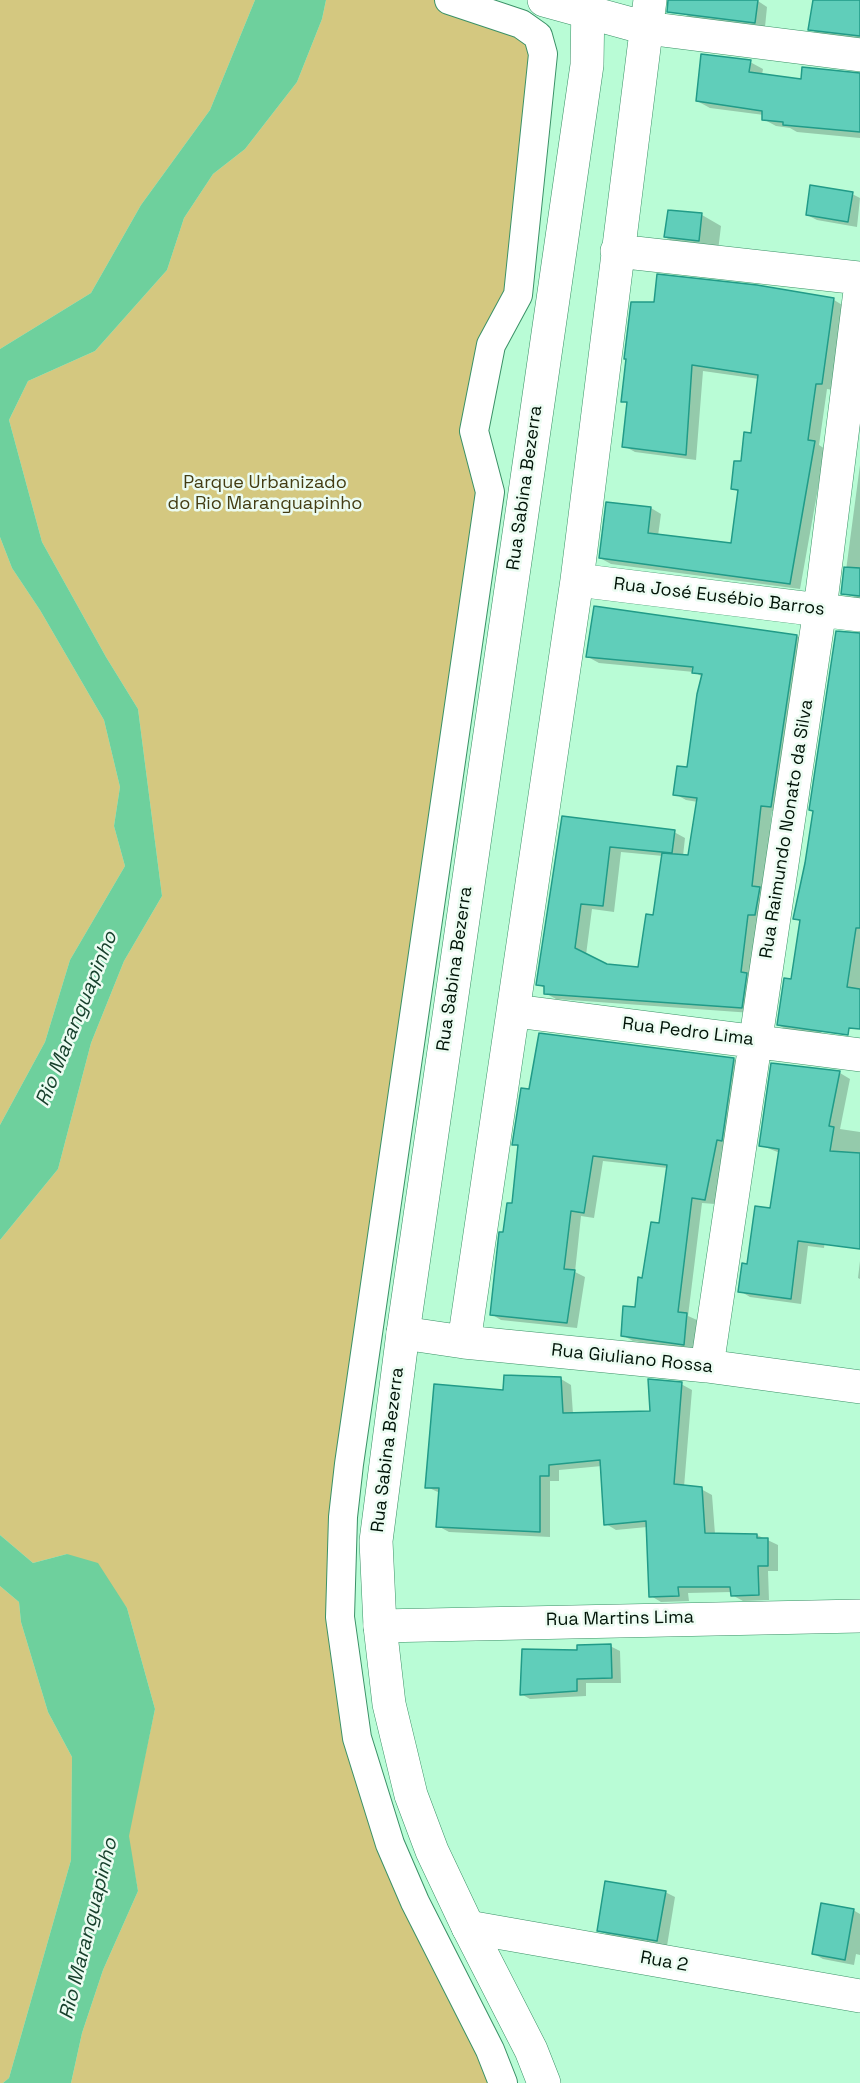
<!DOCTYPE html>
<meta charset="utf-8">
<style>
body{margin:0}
canvas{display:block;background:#b9fcd6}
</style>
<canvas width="860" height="2083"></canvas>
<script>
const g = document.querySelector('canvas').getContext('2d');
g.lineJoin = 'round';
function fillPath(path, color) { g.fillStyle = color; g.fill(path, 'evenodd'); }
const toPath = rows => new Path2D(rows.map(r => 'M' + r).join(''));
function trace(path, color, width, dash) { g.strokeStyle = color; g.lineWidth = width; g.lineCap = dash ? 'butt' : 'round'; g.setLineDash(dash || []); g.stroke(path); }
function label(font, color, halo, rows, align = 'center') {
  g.font = font + ' "Space Grotesk",sans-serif'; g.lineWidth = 5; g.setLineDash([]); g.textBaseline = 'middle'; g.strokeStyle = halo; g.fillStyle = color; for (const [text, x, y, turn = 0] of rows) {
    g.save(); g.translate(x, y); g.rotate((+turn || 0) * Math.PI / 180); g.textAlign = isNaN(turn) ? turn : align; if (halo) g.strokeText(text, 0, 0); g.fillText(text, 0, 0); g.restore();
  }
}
const green = toPath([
 [0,0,255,0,210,110,141,205,91,293,0,349],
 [326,0,449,0,538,36,518,295,474,431,490,492,349,1464,357,1738,503,2083,71,2083,82,2033,103,1970,138,1891,128,1836,155,1709,127,1608,115,1592,67,1554,33,1563,0,1535,0,1240,58,1169,91,1043,124,961,162,896,138,709,106,657,42,542,9,420,28,381,95,351,167,270,184,218,213,174,245,149,297,82,322,19],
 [0,537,12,568,40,610,104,720,120,787,114,826,125,866,70,960,45,1042,0,1125],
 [0,1586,19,1602,21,1622,48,1712,72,1757,71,1860,9,2078,3,2083,0,2083]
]);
const water = toPath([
 [255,0,326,0,322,19,297,82,245,149,213,174,184,218,167,270,95,351,28,381,9,420,42,542,106,657,138,709,162,896,124,961,91,1043,58,1169,0,1240,0,1125,45,1042,70,960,125,866,114,826,120,787,104,720,40,610,12,568,0,537,0,349,91,293,141,205,210,110],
 [0,1535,33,1563,67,1554,98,1563,127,1608,155,1709,129,1836,138,1891,103,1970,82,2033,71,2083,3,2083,9,2078,71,1860,72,1757,48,1712,21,1622,19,1602,0,1586]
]);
const shadow = toPath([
 [684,0,758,1,767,7,765,27,692,18,682,13],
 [813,0,860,0,860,40,820,35,810,29],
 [750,62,763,69,762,75,802,81,860,74,860,138,797,132,790,128,776,126,763,119,764,115,710,108,697,101],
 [852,194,860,198,857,227,817,220,807,215],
 [702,215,721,226,718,251,684,248,665,237],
 [834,300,844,306,833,390,827,389,819,445,825,449,800,589,611,564,600,558,651,508,661,514,658,536,733,544,739,492,732,488,752,435,759,379,703,371,696,460,635,452,624,446,628,404,623,401,628,359],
 [860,465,860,599,843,593],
 [797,636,808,642,782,812,772,811,752,1013,556,999,545,993,546,989,538,984,563,818,674,832,685,838,683,856,689,857,698,802,686,800,675,794,689,769,703,677,694,672,599,663,588,657],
 [621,852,663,856,655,916,639,969,607,966,586,955,592,909,614,912],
 [860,638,860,1028,823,1024,821,1035,789,1031,778,1025,792,981,801,922,794,918],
 [734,1059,744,1065,715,1204,702,1203,688,1316,697,1320,694,1350,633,1341,622,1335,636,1309,660,1224,668,1168,603,1161,594,1218,581,1216,575,1272,585,1277,577,1328,501,1320,491,1314,504,1233,513,1205,519,1147,514,1144,531,1091],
 [773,1064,840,1073,850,1079,840,1129,860,1132,860,1165,835,1161,824,1248,808,1246,801,1304,750,1297,740,1291,771,1210,780,1153,760,1145],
 [860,1261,860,1279,858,1278],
 [561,1379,571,1385,573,1414,652,1412,681,1384,692,1390,684,1487,701,1489,712,1495,715,1534,757,1535,778,1545,778,1571,768,1571,769,1600,743,1601,732,1595,732,1592,688,1593,689,1601,661,1602,651,1596,647,1527,616,1530,606,1524,602,1466,559,1470,559,1481,550,1481,550,1537,449,1532,438,1526,440,1493,427,1487,505,1392],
 [610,1646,620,1651,621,1683,586,1683,586,1696,530,1699,521,1694],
 [665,1892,675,1897,667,1946,608,1935,599,1930],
 [853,1910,860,1914,860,1955,856,1954,854,1965,823,1959,814,1954]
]);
const building = toPath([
 [668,0,758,0,755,23,667,12,668,0],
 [813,0,860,0,860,36,808,30,813,0],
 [701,54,751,60,749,72,801,79,802,67,860,73,860,132,783,125,783,122,762,120,762,111,696,101,701,54],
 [810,185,853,192,848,222,806,215,810,185],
 [668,210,702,213,699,241,664,237,668,210],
 [657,274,757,285,834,298,822,384,816,384,808,440,815,441,790,584,599,558,606,502,651,507,648,533,731,543,738,490,731,489,734,461,741,461,744,432,751,433,758,375,692,365,686,455,622,447,627,402,621,402,626,359,624,359,631,302,654,302,657,274],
 [844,567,860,568,860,596,841,594,844,567],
 [594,606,797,635,771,807,761,806,752,886,760,887,755,915,748,915,741,972,747,973,742,1008,544,994,544,986,536,985,562,816,675,830,672,853,610,847,603,906,581,904,575,948,607,964,638,967,646,914,653,915,662,853,688,855,697,798,673,795,677,766,687,767,697,694,702,674,692,673,693,667,586,657,594,606],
 [836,631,860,633,860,928,856,928,847,987,860,989,860,1029,849,1028,848,1035,777,1025,784,978,791,979,800,920,793,919,805,863,813,811,809,810,836,631],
 [539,1033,734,1058,722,1141,717,1140,705,1200,692,1198,678,1312,687,1313,684,1345,621,1336,623,1306,635,1307,638,1277,642,1278,651,1222,659,1223,667,1165,593,1156,584,1213,571,1211,564,1269,575,1270,567,1323,490,1315,499,1232,503,1232,507,1203,512,1203,518,1145,512,1145,521,1088,529,1089,539,1033],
 [771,1063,840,1071,829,1126,834,1127,830,1151,860,1153,860,1249,798,1241,791,1299,738,1292,742,1263,747,1264,755,1206,770,1208,779,1149,759,1146,771,1063],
 [504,1375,561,1377,563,1413,650,1411,648,1379,682,1382,674,1484,702,1487,705,1533,757,1534,757,1538,768,1538,768,1566,758,1566,759,1595,731,1596,730,1587,678,1587,679,1596,649,1597,646,1521,604,1525,600,1460,549,1465,549,1476,540,1476,540,1532,436,1527,439,1488,425,1488,434,1384,503,1390,504,1375],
 [611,1644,612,1678,577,1679,577,1691,520,1695,522,1649,577,1650,577,1645,611,1644],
 [605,1881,666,1891,657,1941,597,1931,605,1881],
 [821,1903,854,1909,845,1960,812,1954,821,1903]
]);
const pedestrian = toPath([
 [449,0,521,24,538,36,543,54,518,295,491,345,474,431,490,492,349,1464,343,1517,340,1617,357,1738,390,1844,415,1902,490,2050,503,2083]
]);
const minor = toPath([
 [544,0,646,28,860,55],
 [617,251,860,278],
 [577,580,860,615],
 [515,1011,860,1055],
 [403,1333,464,1342,707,1366,860,1387],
 [464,1342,577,580,650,0],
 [707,1366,820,609,860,291],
 [380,1626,860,1616],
 [468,1927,860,1996]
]);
const secondary = toPath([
 [544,2083,531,2050,468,1927,432,1851,411,1795,389,1704,380,1626,376,1541,403,1333,587,65,588,0]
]);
const parkNames = [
 ["Parque Urbanizado",265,483],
 ["do Rio Maranguapinho",265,504]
];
const streetNames = [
 ["Rua Sabina Bezerra",525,488,-82],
 ["Rua José Eusébio Barros",719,597,7],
 ["Rua Raimundo Nonato da Silva",787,829,-81],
 ["Rua Sabina Bezerra",455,969,-82],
 ["Rua Pedro Lima",688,1032,7],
 ["Rua Giuliano Rossa",632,1359,6],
 ["Rua Sabina Bezerra",388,1450,-83],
 ["Rua Martins Lima",620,1619,-1],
 ["Rua 2",664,1962,10]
];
const waterNames = [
 ["Rio Maranguapinho",77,1019,-68],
 ["Rio Maranguapinho",89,1929,-76]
];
fillPath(green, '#d4c880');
fillPath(water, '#6ed09d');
fillPath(shadow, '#0003');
fillPath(building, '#60ceba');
trace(building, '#219b88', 1.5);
trace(pedestrian, '#3b9167', 30);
trace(minor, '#3b9167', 34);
trace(secondary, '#3b9167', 34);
trace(pedestrian, '#fff', 28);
trace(minor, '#fff', 33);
trace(secondary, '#fff', 33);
label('18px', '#433c13', '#ecfcf2', parkNames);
label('18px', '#001307', '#ecfcf2', streetNames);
label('italic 20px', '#163f2b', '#ecfcf2', waterNames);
</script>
